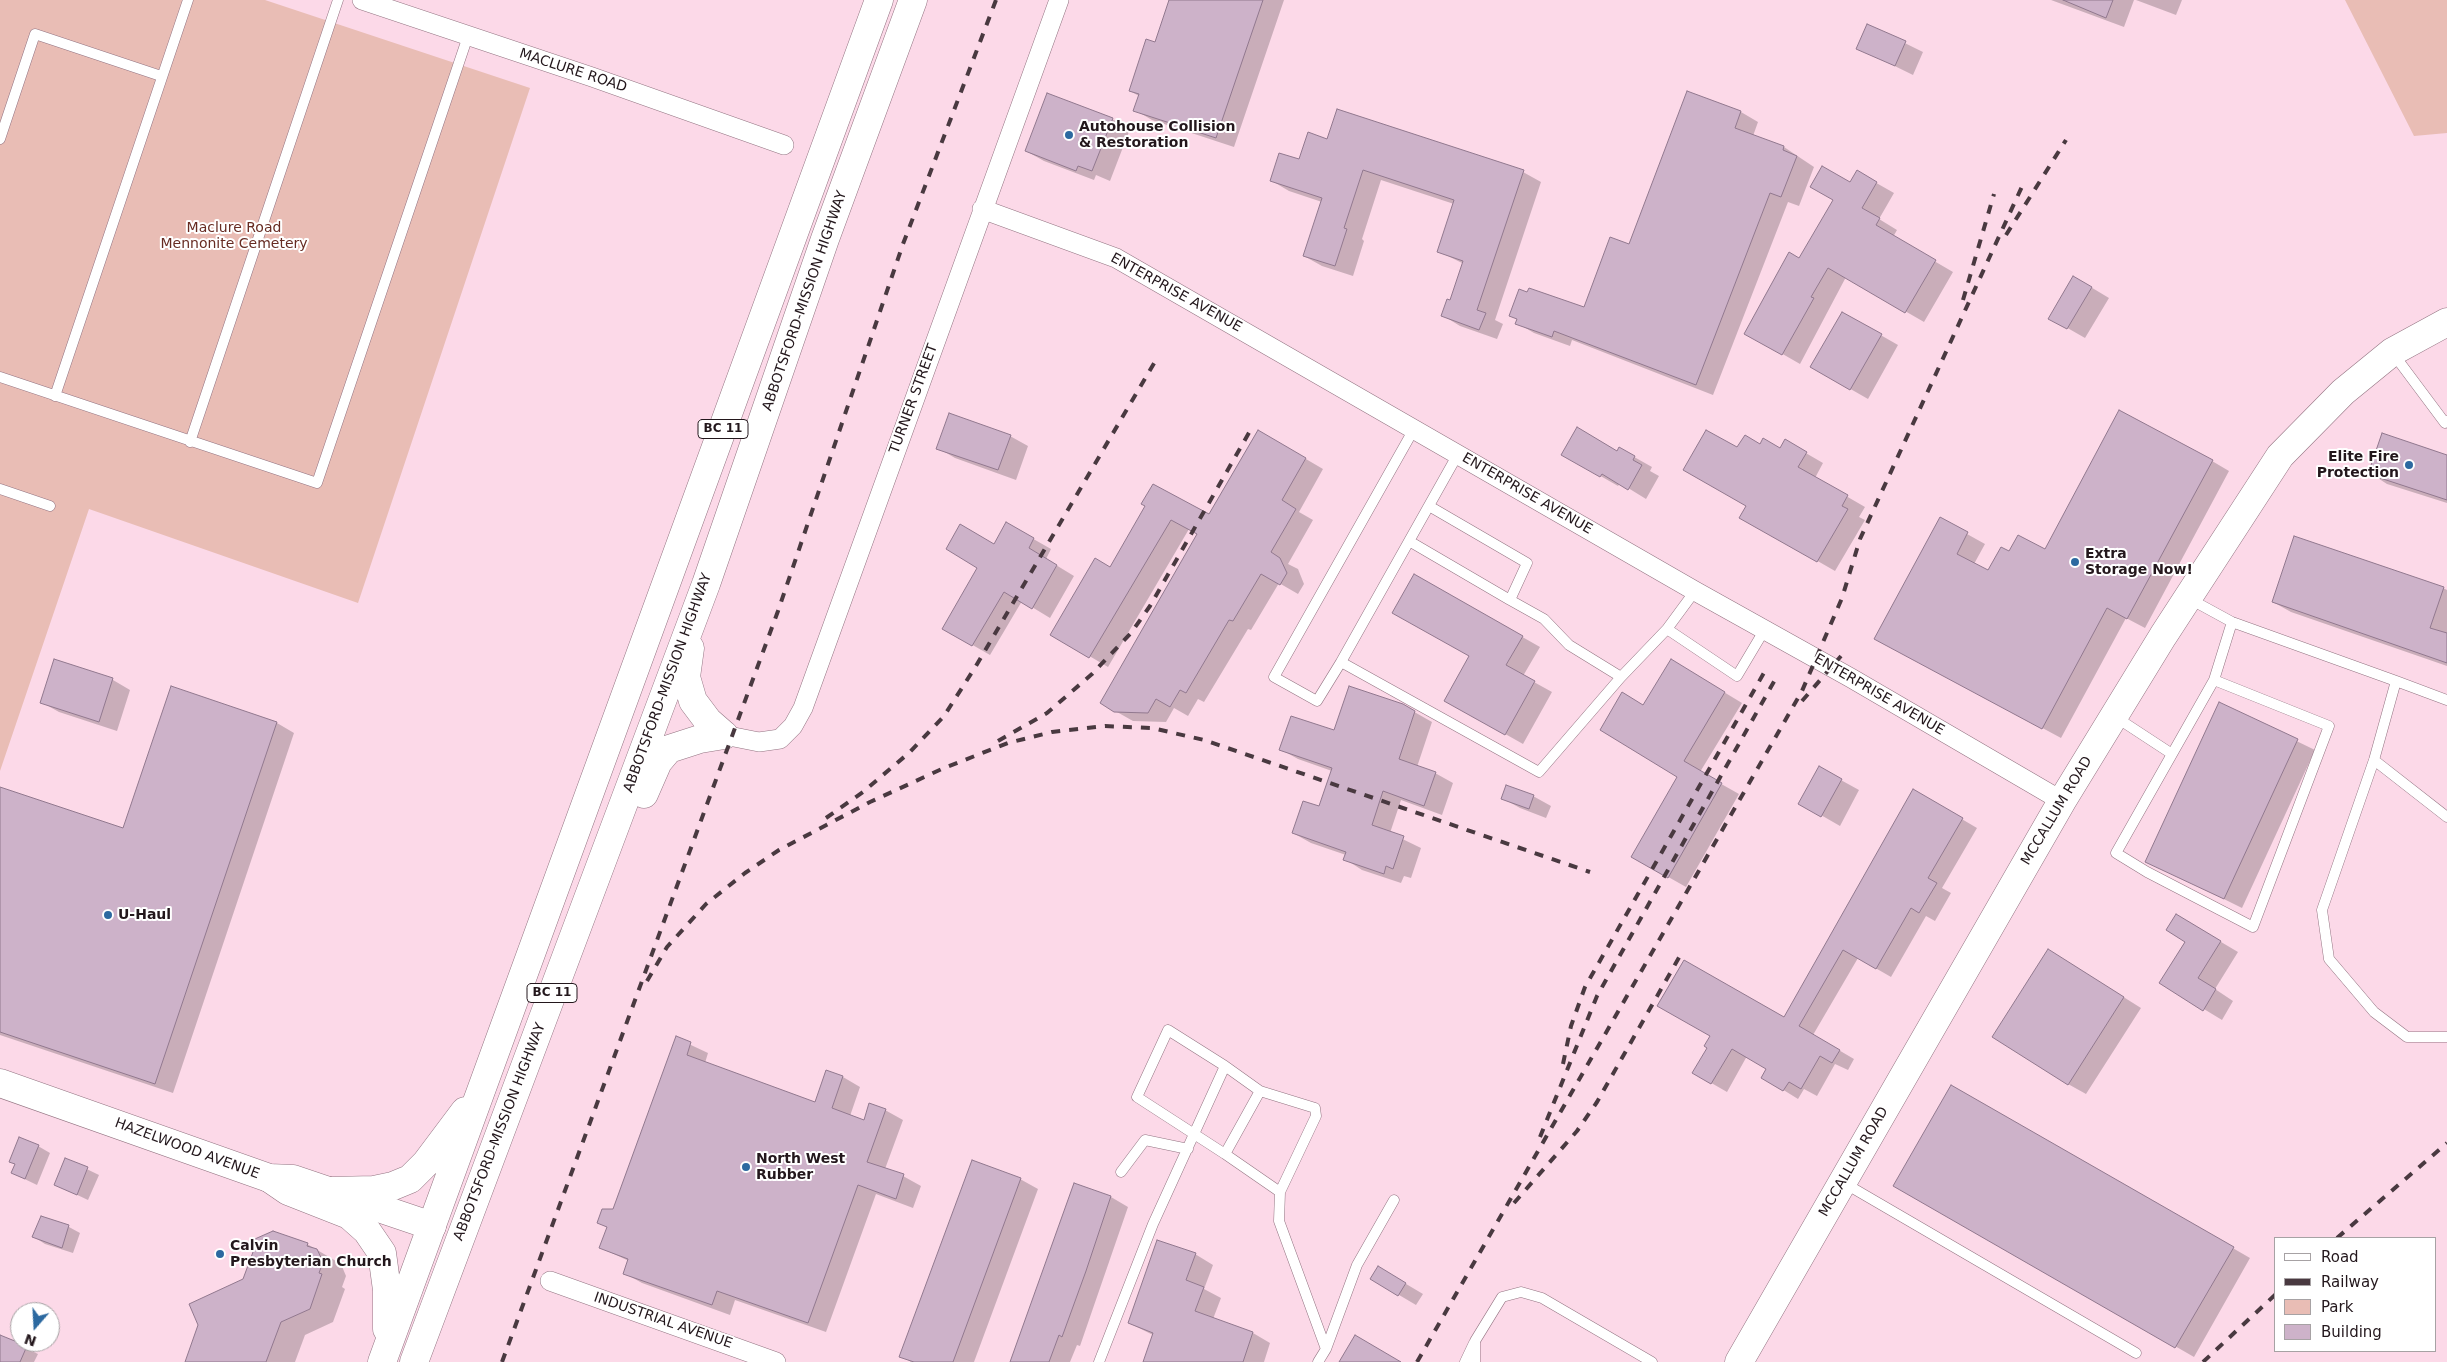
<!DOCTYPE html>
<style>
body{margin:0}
#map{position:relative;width:2447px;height:1362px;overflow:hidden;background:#fcd9e8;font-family:"DejaVu Sans",sans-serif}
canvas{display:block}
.legend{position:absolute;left:2274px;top:1237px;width:162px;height:115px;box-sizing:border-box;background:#fff;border:1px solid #a7a2a4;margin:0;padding:6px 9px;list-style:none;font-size:15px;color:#23171c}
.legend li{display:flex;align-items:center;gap:10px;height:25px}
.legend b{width:25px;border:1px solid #a7a2a4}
.north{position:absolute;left:10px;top:1302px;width:50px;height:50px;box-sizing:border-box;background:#fff;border:1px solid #a7a2a4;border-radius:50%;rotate:199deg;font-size:14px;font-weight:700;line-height:20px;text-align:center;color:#23171c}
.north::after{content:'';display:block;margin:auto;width:18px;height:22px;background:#2c69a0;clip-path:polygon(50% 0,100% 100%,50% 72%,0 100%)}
</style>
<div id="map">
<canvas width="2447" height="1362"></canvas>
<ul class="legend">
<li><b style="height:6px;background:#fff"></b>Road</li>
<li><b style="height:6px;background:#493940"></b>Railway</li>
<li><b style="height:14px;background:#e9bdb5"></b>Park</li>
<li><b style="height:14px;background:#cdb2c9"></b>Building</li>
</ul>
<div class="north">N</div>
</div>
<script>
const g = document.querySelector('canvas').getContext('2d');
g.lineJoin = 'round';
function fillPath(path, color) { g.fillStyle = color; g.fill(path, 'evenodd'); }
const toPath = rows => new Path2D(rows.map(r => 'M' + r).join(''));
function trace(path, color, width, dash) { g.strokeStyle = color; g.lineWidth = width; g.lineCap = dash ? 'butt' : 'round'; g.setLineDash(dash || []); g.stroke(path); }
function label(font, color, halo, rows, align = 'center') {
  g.font = font + ' "DejaVu Sans",sans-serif'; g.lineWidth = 4; g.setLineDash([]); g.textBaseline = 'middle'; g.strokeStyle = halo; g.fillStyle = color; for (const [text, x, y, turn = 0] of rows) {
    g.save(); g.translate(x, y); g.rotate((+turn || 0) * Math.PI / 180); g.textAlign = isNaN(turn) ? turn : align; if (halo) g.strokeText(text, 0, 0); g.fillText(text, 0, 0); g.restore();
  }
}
const green = toPath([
 [0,0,265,0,530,88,358,603,89,509,0,771],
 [2345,0,2447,0,2447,133,2414,136]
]);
const shadow = toPath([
 [1170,0,1284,0,1234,147,1152,120,1135,110,1139,96,1130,91,1156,44],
 [2051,0,2134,0,2124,27],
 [2136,0,2182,0,2176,15],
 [1868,25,1923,52,1913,75,1858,48],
 [1688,92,1741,112,1758,122,1753,136,1784,147,1814,167,1799,206,1788,202,1713,395,1572,340,1570,346,1534,333,1517,323,1585,309,1629,246],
 [1112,119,1130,129,1110,181,1096,175,1094,180,1044,161,1026,151],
 [1328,140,1523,172,1541,182,1495,320,1503,324,1497,339,1460,326,1442,315,1451,302,1464,264,1438,251,1454,204,1381,180,1362,239,1364,241,1353,276,1322,266,1304,256,1322,202,1289,191,1272,181],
 [1857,172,1894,193,1879,219,1897,230,1893,237,1953,272,1924,322,1846,277,1800,364,1746,333,1800,260],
 [2074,277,2109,298,2085,338,2050,318],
 [1842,313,1898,345,1868,399,1812,367],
 [1258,431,1323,469,1299,512,1313,520,1288,564,1298,569,1304,584,1298,594,1279,583,1251,630,1248,629,1204,702,1198,699,1188,716,1174,708,1166,722,1133,721,1101,703,1199,535,1189,529,1108,667,1052,634,1110,568,1147,506,1209,516],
 [1010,436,1028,446,1016,480,955,458,938,448],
 [1785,441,1823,463,1815,478,1865,507,1859,517,1865,520,1835,571,1741,517,1747,506,1738,449,1761,445,1780,449],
 [1620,449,1652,467,1650,471,1659,476,1646,499,1620,483,1618,486,1562,454,1618,453],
 [2447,457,2447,503,2387,484,2370,473],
 [2212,461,2229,471,2145,628,2126,618,2061,738,1894,648,1940,519,1985,544,1974,564,1989,572,2009,553,2046,551],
 [1007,524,1051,549,1046,559,1074,576,1050,618,1022,601,990,655,943,628],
 [1415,576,1540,647,1523,676,1552,692,1523,744,1445,700,1470,656],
 [2443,588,2447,590,2447,666,2291,612,2273,602],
 [54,661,113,680,130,690,117,731,59,712,41,702],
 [1689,671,1742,703,1700,772,1739,794,1686,887,1633,857,1679,776],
 [172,688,277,723,294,733,173,1093,0,1035,0,788,124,830],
 [2220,704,2315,750,2242,908,2147,861],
 [1402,705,1432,722,1417,767,1435,773,1453,783,1442,815,1401,800,1390,833,1421,848,1411,878,1404,876,1401,883,1362,870,1345,859,1346,855,1311,843,1293,833,1319,808,1332,771,1298,759,1280,749,1334,732],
 [1819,768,1859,790,1840,826,1800,803],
 [1914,791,1977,828,1942,888,1951,893,1935,921,1926,916,1891,977,1858,958,1813,1035,1854,1059,1848,1070,1835,1064,1817,1096,1804,1089,1798,1099,1777,1086,1768,1068,1747,1056,1727,1092,1694,1073,1708,1048,1712,1036,1784,1019],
 [1533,796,1551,806,1546,818,1520,808,1502,798],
 [2194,926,2238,952,2215,989,2233,1001,2222,1020,2161,983],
 [2066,961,2141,1008,2086,1094,2068,1084],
 [676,1038,708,1053,705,1063,816,1104,843,1077,860,1087,850,1116,864,1121,885,1110,903,1120,885,1169,903,1176,921,1186,913,1208,876,1194,826,1332,735,1300,730,1315,642,1283,624,1273,629,1261,601,1248,608,1228,599,1223,613,1210],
 [1952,1086,2250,1258,2194,1357,1895,1185],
 [38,1146,50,1153,37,1185,12,1173],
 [66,1159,99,1175,88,1200,56,1185],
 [1020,1179,1038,1189,974,1362,911,1362,901,1356],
 [1075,1184,1111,1197,1128,1207,1080,1346,1077,1345,1070,1362,1011,1362],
 [42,1217,69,1227,80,1233,73,1253,45,1244,34,1237],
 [307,1244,341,1264,346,1276,342,1287,345,1289,333,1322,305,1335,295,1362,186,1362,244,1280],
 [1195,1254,1213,1265,1204,1289,1221,1298,1213,1319,1253,1333,1270,1343,1264,1362,1144,1362,1153,1335,1129,1323],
 [1396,1278,1423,1294,1416,1305,1372,1279],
 [0,1336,38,1354,34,1362,0,1362]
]);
const building = toPath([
 [1169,0,1263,0,1216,138,1133,111,1139,94,1129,91,1146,39,1155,42,1169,0],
 [2063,0,2113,0,2106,18,2063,0],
 [1867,24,1906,41,1895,66,1856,49,1867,24],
 [1687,91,1741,111,1735,128,1784,146,1783,150,1797,156,1781,197,1770,193,1696,385,1554,331,1552,337,1515,324,1517,319,1509,316,1519,289,1527,292,1529,288,1584,307,1610,237,1629,244,1687,91],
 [1047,93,1113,118,1092,171,1078,166,1076,171,1025,151,1047,93],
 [1337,109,1524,170,1477,310,1486,313,1479,330,1441,316,1447,299,1450,300,1463,261,1437,252,1454,200,1363,170,1344,228,1347,229,1335,266,1303,256,1322,198,1270,181,1279,153,1299,159,1308,132,1327,139,1337,109],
 [1822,166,1850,182,1857,170,1877,182,1862,208,1880,218,1876,225,1936,260,1905,313,1828,268,1811,297,1814,298,1782,355,1744,334,1789,252,1799,258,1833,200,1810,187,1822,166],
 [2073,276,2092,287,2067,329,2048,319,2073,276],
 [1842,312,1882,334,1850,390,1810,367,1842,312],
 [2119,410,2213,460,2127,619,2107,608,2042,729,1874,639,1940,517,1968,532,1957,554,1988,570,2001,547,2009,551,2018,535,2045,549,2119,410],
 [949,413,1011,435,998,470,936,449,949,413],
 [1577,427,1617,451,1619,447,1635,456,1633,460,1642,465,1628,490,1602,474,1600,477,1561,455,1577,427],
 [1258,430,1306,458,1282,500,1296,509,1271,552,1280,558,1287,573,1280,585,1261,574,1233,621,1229,620,1186,693,1180,690,1170,707,1156,699,1148,713,1114,712,1100,703,1197,534,1171,520,1089,658,1050,635,1095,558,1110,567,1145,506,1141,504,1153,484,1209,514,1258,430],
 [1706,430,1737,447,1745,435,1760,444,1763,438,1780,448,1785,439,1807,452,1798,467,1848,495,1842,506,1848,509,1817,562,1739,518,1746,506,1683,470,1706,430],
 [2382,433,2447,455,2447,500,2368,474,2382,433],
 [1006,522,1034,538,1029,548,1057,565,1032,609,1004,592,972,646,942,629,977,568,946,549,960,524,994,544,1006,522],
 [2294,536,2444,587,2430,628,2447,633,2447,663,2272,602,2294,536],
 [1414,574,1523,636,1506,665,1535,681,1505,735,1444,701,1469,656,1392,613,1414,574],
 [54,659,113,678,99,722,40,703,54,659],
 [1671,659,1725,692,1684,761,1722,783,1668,878,1631,857,1677,777,1600,730,1622,692,1643,705,1671,659],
 [171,686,277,722,155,1084,0,1032,0,787,123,828,171,686],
 [1349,686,1403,704,1415,711,1399,759,1436,772,1424,806,1383,791,1372,825,1404,836,1393,869,1386,866,1384,874,1343,860,1346,852,1292,833,1303,801,1319,806,1332,768,1279,750,1291,716,1334,730,1349,686],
 [2219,702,2298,739,2224,899,2145,862,2219,702],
 [1819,766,1842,779,1821,817,1798,804,1819,766],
 [1506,785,1534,795,1529,809,1501,799,1506,785],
 [1913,789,1963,818,1928,878,1937,883,1919,913,1911,908,1876,969,1843,950,1799,1026,1840,1050,1832,1063,1820,1056,1801,1089,1789,1082,1783,1091,1761,1078,1766,1069,1732,1049,1711,1084,1692,1073,1707,1048,1704,1046,1710,1036,1657,1006,1684,960,1784,1017,1913,789],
 [2176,914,2221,941,2198,978,2216,989,2203,1011,2159,983,2185,942,2166,930,2176,914],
 [2048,949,2124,997,2068,1085,1992,1037,2048,949],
 [676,1036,691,1042,687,1055,815,1102,826,1070,843,1076,832,1108,864,1120,869,1103,886,1109,867,1162,904,1174,896,1199,858,1185,808,1323,717,1291,712,1305,623,1274,628,1259,599,1248,607,1227,597,1223,602,1209,613,1209,676,1036],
 [1951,1085,2234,1247,2175,1348,1893,1186,1951,1085],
 [19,1137,39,1145,25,1179,11,1173,15,1164,9,1162,19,1137],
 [65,1158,88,1167,77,1195,54,1185,65,1158],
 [972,1160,1021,1178,953,1362,914,1362,899,1357,972,1160],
 [1074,1183,1111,1196,1086,1271,1062,1337,1059,1335,1049,1362,1010,1362,1074,1183],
 [41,1216,69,1225,62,1248,32,1237,41,1216],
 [273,1231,308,1243,307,1246,317,1249,323,1262,319,1273,322,1274,310,1309,281,1322,266,1362,185,1362,198,1325,189,1304,243,1279,253,1252,248,1242,273,1231],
 [1157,1240,1196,1253,1186,1280,1204,1287,1195,1311,1253,1332,1243,1362,1143,1362,1153,1333,1128,1323,1157,1240],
 [1378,1266,1406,1283,1398,1296,1370,1279,1378,1266],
 [0,1335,27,1346,20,1362,0,1362,0,1335],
 [1355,1335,1401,1362,1339,1362,1355,1335]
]);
const lane = toPath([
 [0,139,35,34,161,76],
 [2392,352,2445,423,2447,421],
 [0,377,317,483,468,36],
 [55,396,188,0],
 [190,442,338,0],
 [1458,454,1341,662,1539,772,1621,677,1667,629,1695,591],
 [0,489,50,506],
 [1409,541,1510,600,1527,563,1429,506],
 [2188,598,2232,622,2396,681,2374,760,2322,910,2329,959,2374,1012,2407,1037,2447,1037],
 [1510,600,1544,619,1569,645,1621,677],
 [1667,629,1737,676,1765,629],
 [1341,662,1317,701,1274,677,1414,429],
 [2214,680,2329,726,2253,927,2147,872,2116,853,2214,680,2232,622],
 [2396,681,2447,700],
 [2114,716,2172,754],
 [2374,760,2447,817],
 [1168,1030,1225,1066,1260,1091,1225,1154,1137,1097,1168,1030],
 [1225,1154,1280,1192,1316,1116,1315,1108,1260,1091],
 [1121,1172,1145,1140,1188,1149],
 [1844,1183,2136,1353],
 [1280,1192,1279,1221,1326,1349,1318,1362],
 [1326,1349,1357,1265,1394,1200],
 [1099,1362,1153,1224,1225,1066],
 [1465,1362,1474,1343],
 [1475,1362,1475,1341,1502,1297,1521,1292,1542,1298,1652,1362]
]);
const street = toPath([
 [362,0,592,77,784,145],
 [982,209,1116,258,1695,591,1851,678,2062,801],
 [724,735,759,742,780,739,793,726,803,708,1059,0],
 [550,1281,776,1362]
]);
const secondary = toPath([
 [0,1083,269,1178,293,1179,432,1226],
 [1739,1362,2062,801,2163,636,2280,456,2343,392,2392,352,2447,322]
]);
const highway = toPath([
 [690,648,686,677,693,701,708,721,724,735],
 [644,794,658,762,669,749,700,739,724,735],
 [269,1178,288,1191,349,1215,367,1231,382,1253,387,1290,387,1329],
 [331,1191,374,1190,393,1186,410,1179,426,1163,465,1111],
 [382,1362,879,0],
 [414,1362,706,584,825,239,913,0]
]);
const rail = toPath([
 [2006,235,2066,140],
 [1963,300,1994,194],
 [1802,701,1841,656],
 [998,741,1047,713,1092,674,1131,633,1150,606,1250,431],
 [826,818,863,792,910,752,944,716,976,666,1156,360],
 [647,981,667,947,706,904,745,873,779,850,870,802,944,768,1008,743,1052,732,1105,726,1152,728,1204,740,1590,872],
 [1563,1064,1571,1026,1585,987,1765,671],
 [1540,1137,1597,996,1776,678],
 [1514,1203,1577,1131,1597,1102,1681,954],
 [2337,1238,2447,1143],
 [502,1362,778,611,903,244,996,0],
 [1417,1362,1802,691,1842,598,1860,539,2025,180],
 [2203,1362,2276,1294]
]);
const markers = [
 [1069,135,5,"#2c69a0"],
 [2409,465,5,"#2c69a0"],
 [2075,562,5,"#2c69a0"],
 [108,915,5,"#2c69a0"],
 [746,1167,5,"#2c69a0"],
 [220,1254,5,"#2c69a0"]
];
const shields = [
 [723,429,50],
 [552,993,50]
];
const shieldNames = [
 ["BC 11",723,429],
 ["BC 11",552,993]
];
const streetNames = [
 ["MACLURE ROAD",573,71,18],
 ["ENTERPRISE AVENUE",1176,293,29],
 ["ABBOTSFORD-MISSION HIGHWAY",805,301,-71],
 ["TURNER STREET",914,399,-70],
 ["ENTERPRISE AVENUE",1527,494,30],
 ["ABBOTSFORD-MISSION HIGHWAY",668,683,-70],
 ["ENTERPRISE AVENUE",1879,695,30],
 ["MCCALLUM ROAD",2057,811,-59],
 ["ABBOTSFORD-MISSION HIGHWAY",500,1132,-69],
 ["HAZELWOOD AVENUE",187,1149,20],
 ["MCCALLUM ROAD",1854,1162,-60],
 ["INDUSTRIAL AVENUE",663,1321,19]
];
const poiNames = [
 ["Autohouse Collision",1079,127],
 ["& Restoration",1079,143],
 ["Elite Fire",2399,457,"right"],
 ["Protection",2399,473,"right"],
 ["Extra",2085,554],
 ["Storage Now!",2085,570],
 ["U-Haul",118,915],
 ["North West",756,1159],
 ["Rubber",756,1175],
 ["Calvin",230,1246],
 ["Presbyterian Church",230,1262]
];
const parkNames = [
 ["Maclure Road",234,228],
 ["Mennonite Cemetery",234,244]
];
fillPath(green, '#e9bdb5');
fillPath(shadow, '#0003');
fillPath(building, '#cdb2c9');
trace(building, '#91788e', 1);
trace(lane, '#937482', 11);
trace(street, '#937482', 20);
trace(secondary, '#937482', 29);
trace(highway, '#937482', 29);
trace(lane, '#fff', 10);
trace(street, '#fff', 19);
trace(secondary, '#fff', 28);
trace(highway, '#fff', 28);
trace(rail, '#493940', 4, [9, 9]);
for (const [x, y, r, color] of markers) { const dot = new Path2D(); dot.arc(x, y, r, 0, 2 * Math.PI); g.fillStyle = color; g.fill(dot); trace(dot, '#fff', 2); }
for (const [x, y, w] of shields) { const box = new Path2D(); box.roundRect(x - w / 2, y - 9.5, w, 19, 4); g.fillStyle = '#fff'; g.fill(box); trace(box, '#23171c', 1); }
label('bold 12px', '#23171c', null, shieldNames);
label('14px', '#23171c', '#fff', streetNames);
label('bold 14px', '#23171c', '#fff', poiNames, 'left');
label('14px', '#672b22', '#fff', parkNames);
</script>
